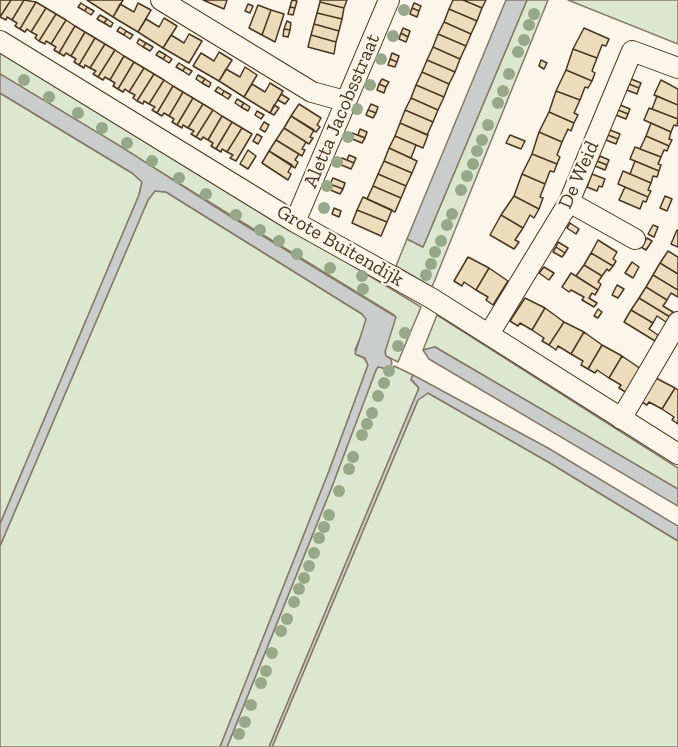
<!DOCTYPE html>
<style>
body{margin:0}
canvas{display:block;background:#fbf6e9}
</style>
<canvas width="678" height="747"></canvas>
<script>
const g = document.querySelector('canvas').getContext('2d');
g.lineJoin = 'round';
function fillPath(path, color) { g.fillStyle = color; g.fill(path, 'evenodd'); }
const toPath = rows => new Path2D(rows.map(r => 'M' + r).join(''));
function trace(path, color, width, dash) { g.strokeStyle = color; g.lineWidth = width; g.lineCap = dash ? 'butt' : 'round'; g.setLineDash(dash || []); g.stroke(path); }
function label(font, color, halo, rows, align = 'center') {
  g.font = font + ' "Zilla Slab",serif'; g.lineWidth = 4.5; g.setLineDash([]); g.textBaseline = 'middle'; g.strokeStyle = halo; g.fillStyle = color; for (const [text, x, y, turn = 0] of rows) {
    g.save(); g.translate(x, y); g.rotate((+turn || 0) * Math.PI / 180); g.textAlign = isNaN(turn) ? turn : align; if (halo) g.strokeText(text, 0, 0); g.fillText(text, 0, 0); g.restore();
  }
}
const green = toPath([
 [527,0,548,0,432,287,396,266,407,239,423,247,527,0],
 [568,0,678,0,678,44,568,0],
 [0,52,421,307,398,362,386,356,385,352,394,315,0,74,0,52],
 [0,93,132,173,142,182,139,195,0,524,0,93],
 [155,191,166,192,362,314,366,319,366,324,355,350,357,355,364,358,368,365,329,471,220,747,0,747,0,546,148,200,155,191],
 [437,315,678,468,678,489,435,347,423,350,437,315],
 [394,366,413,375,411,380,419,388,269,747,227,747,331,489,376,370,378,367,382,367,391,371,394,366],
 [428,393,550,463,678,541,678,747,272,747,418,400,428,393]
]);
const water = toPath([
 [506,0,527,0,423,247,407,239,506,0],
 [0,74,120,146,225,213,396,317,385,352,386,356,391,359,392,364,387,369,378,367,376,370,331,489,227,747,220,747,329,471,368,365,365,358,355,354,366,319,362,314,166,192,155,191,148,200,0,546,0,524,139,195,142,182,132,173,0,93,0,74],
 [435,347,678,489,678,506,429,359,423,350,435,347],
 [413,375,548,448,678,526,678,541,550,463,428,393,418,400,272,747,269,747,419,388,411,379,413,375]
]);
const building = toPath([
 [0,0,11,0,0,17,0,0],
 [11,0,24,0,12,20,7,17,6,20,0,17,11,0],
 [24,0,36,2,20,29,15,26,17,23,12,20,24,0],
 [87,0,123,0,113,17,87,0],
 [203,0,227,0,224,9,203,0],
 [292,0,297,1,295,8,290,7,292,0],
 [320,0,347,0,344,8,320,2,320,0],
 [453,0,463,0,482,8,477,21,449,9,453,0],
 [463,0,486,0,482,8,463,0],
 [36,2,46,8,31,32,27,29,25,32,20,29,36,2],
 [320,2,344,8,342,19,317,13,320,2],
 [81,3,87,7,85,11,78,7,81,3],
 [138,3,151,10,138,32,113,17,120,4,134,12,138,3],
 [414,3,421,6,419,11,412,8,414,3],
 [248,4,253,6,250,13,245,11,248,4],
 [258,5,271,10,262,35,249,28,258,5],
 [87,7,94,11,91,15,85,11,87,7],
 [290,7,295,8,293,15,288,14,290,7],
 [46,8,56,14,39,41,35,38,37,35,31,32,46,8],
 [412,8,419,11,417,17,410,14,412,8],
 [449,9,477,21,471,34,444,22,449,9],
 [271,10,284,14,275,42,262,35,271,10],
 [317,13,342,19,339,31,314,24,317,13],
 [56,14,66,20,51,44,46,41,45,44,39,41,56,14],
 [100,15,107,19,104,23,97,19,100,15],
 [164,18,177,26,163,48,138,32,146,19,159,27,164,18],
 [107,19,113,23,111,27,104,23,107,19],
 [66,20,75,26,59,53,54,50,56,47,51,44,66,20],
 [287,21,291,23,290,30,284,29,287,21],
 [444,22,471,34,466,46,438,34,444,22],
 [314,24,339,31,336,42,311,35,314,24],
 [75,26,85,32,71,56,66,53,64,56,59,53,75,26],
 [120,27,126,31,124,35,117,31,120,27],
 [403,28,410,31,408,37,401,33,403,28],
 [584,28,609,39,606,46,602,45,597,58,573,49,584,28],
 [284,29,290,30,288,37,283,36,284,29],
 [126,31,133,35,130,39,124,35,126,31],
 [85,32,95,38,79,65,74,62,76,59,71,56,85,32],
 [401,33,408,37,406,42,399,39,401,33],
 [189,34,202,41,189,63,163,48,171,35,184,43,189,34],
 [438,34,466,46,460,59,433,47,438,34],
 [311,35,336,42,334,54,308,47,311,35],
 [95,38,105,44,90,68,85,65,84,68,79,65,95,38],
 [139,39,146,43,143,47,137,43,139,39],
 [146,43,153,47,150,51,143,47,146,43],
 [105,44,115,50,98,77,93,74,96,71,90,68,105,44],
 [433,47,460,59,455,72,427,60,433,47],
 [573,49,597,58,592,71,595,73,592,81,566,70,573,49],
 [115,50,124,56,110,80,105,77,103,80,98,77,115,50],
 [159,51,166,55,163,59,156,55,159,51],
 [219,52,232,60,219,81,193,66,201,53,214,61,219,52],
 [392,53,399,56,397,62,390,59,392,53],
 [166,55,172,59,169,63,163,59,166,55],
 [124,56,134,62,118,89,113,86,115,83,110,80,124,56],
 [390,59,397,62,395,67,388,65,390,59],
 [427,60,455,72,449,84,422,72,427,60],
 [541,60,547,63,544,69,539,66,541,60],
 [134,62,144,68,129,92,125,89,123,92,118,89,134,62],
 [179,63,185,67,183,71,176,67,179,63],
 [185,67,192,71,189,75,183,71,185,67],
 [245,67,257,75,244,97,219,81,226,69,240,77,245,67],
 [144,68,154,74,137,101,133,98,135,95,129,92,144,68],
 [566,70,592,81,588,88,585,87,580,100,556,91,566,70],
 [422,72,449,84,444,97,416,85,422,72],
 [154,74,164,80,149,104,144,101,143,104,137,101,154,74],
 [198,75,205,79,202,83,196,79,198,75],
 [205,79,211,83,209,87,202,83,205,79],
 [382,79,389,82,386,87,379,84,382,79],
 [631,79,641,83,639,88,629,84,631,79],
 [164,80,173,86,157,113,152,110,155,107,149,104,164,80],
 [661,80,678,89,678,105,654,95,661,80],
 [270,83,283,91,270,113,244,97,252,84,265,92,270,83],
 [379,84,386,87,384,93,377,90,379,84],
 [629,84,639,88,637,94,627,90,629,84],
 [416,85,444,97,438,110,411,98,416,85],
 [173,86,183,92,169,116,164,113,162,116,157,113,173,86],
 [218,87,224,91,222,95,215,91,218,87],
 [224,91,231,95,228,99,222,95,224,91],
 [556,91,580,100,574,113,578,115,574,123,549,112,556,91],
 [183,92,193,98,177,125,172,122,174,119,169,116,183,92],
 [281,94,289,99,285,104,278,100,281,94],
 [657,96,678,105,678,119,652,109,657,96],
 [193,98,203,104,188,128,183,125,182,128,177,125,193,98],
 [411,98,438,110,433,122,405,110,411,98],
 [237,99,244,103,241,107,235,103,237,99],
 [244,103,250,107,248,111,241,107,244,103],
 [203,104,213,110,196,137,191,134,194,131,188,128,203,104],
 [299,104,321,118,317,125,320,127,316,132,291,116,299,104],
 [371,104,378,107,376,113,368,110,371,104],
 [274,105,279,108,274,115,270,113,274,105],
 [620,105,630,109,628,114,618,110,620,105],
 [649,108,678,119,677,126,674,125,671,132,644,120,649,108],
 [213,110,222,116,208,140,203,137,201,140,196,137,213,110],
 [368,110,376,113,373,118,366,115,368,110],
 [405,110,433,122,427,135,400,123,405,110],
 [618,110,628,114,626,119,616,115,618,110],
 [257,111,264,115,261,119,255,115,257,111],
 [549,112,574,123,571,131,568,129,562,142,539,132,549,112],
 [222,116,232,122,216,149,211,146,213,143,208,140,222,116],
 [291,116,314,130,310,137,313,138,309,144,284,128,291,116],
 [232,122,242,128,227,152,222,149,221,152,216,149,232,122],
 [264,122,269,125,265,132,260,129,264,122],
 [400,123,428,135,423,148,395,136,400,123],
 [651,123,671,132,669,139,672,140,669,146,646,136,651,123],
 [242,128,252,134,236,161,230,158,233,155,227,152,242,128],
 [284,128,306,142,302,149,305,150,302,156,276,140,284,128],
 [360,129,367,132,365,138,358,135,360,129],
 [610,130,620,134,618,139,608,135,610,130],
 [539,132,562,142,557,155,560,157,557,164,532,154,539,132],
 [352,133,365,138,362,143,350,138,352,133],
 [257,134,262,137,258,144,253,141,257,134],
 [510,135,525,141,521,149,506,143,510,135],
 [608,135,618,139,616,144,606,140,608,135],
 [395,136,416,145,411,158,389,148,395,136],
 [646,136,669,146,667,151,664,150,661,157,640,149,646,136],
 [276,140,299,154,295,160,298,162,295,168,269,151,276,140],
 [635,147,661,157,658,164,661,165,659,171,630,159,635,147],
 [389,148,417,161,412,173,384,161,389,148],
 [248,150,256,156,248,169,240,164,248,150],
 [269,151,292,165,288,172,291,174,288,180,262,163,269,151],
 [532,154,557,164,554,172,550,171,545,184,522,174,532,154],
 [349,155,356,158,354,163,347,160,349,155],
 [600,156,609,160,607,165,597,161,600,156],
 [342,158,354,163,351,169,339,164,342,158],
 [384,161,412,173,406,186,378,174,384,161],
 [597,161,607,165,605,170,595,166,597,161],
 [635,161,659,171,657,177,653,176,651,183,630,174,635,161],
 [623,171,651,183,648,190,651,191,648,197,618,184,623,171],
 [378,174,406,186,401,198,373,186,378,174],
 [522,174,545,184,540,197,543,198,539,209,514,196,522,174],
 [592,174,605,179,602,187,599,186,597,191,587,187,592,174],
 [333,178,345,183,343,189,330,184,333,178],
 [330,184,343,189,340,194,328,189,330,184],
 [373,186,401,198,395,212,367,199,373,186],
 [625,187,648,197,646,202,643,201,640,209,619,200,625,187],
 [514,196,539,209,534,218,530,215,523,228,501,215,514,196],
 [665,196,672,199,667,211,660,208,665,196],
 [363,197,392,210,387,222,357,210,363,197],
 [334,208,341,211,339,217,332,214,334,208],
 [357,210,387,222,381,236,352,223,357,210],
 [501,215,523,228,515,240,519,242,514,249,490,235,501,215],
 [570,223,579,229,576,234,567,228,570,223],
 [653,225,658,227,654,237,648,234,653,225],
 [677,230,678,231,678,247,671,244,677,230],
 [647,238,652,241,646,250,641,247,647,238],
 [598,240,617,252,613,259,616,261,613,266,591,253,598,240],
 [558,242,568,248,565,253,556,247,558,242],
 [556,247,565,253,562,257,553,252,556,247],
 [668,251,678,257,678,274,660,263,668,251],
 [591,253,613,266,609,271,607,269,602,276,584,265,591,253],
 [468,257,489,268,476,290,464,282,462,286,454,281,468,257],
 [632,262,639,267,633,278,625,273,632,262],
 [660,263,678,274,678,290,653,275,660,263],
 [584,265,602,276,598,282,601,284,598,290,576,276,584,265],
 [544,267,554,273,549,280,539,273,544,267],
 [489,268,508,281,493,305,486,300,488,297,476,290,489,268],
 [571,273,598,290,595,295,592,293,589,298,597,303,594,307,582,300,584,297,571,290,569,292,562,287,571,273],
 [653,275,678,290,678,297,671,293,667,300,646,287,653,275],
 [617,285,624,289,618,298,612,295,617,285],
 [646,287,667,300,663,306,673,312,670,317,639,298,646,287],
 [525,298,545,308,532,330,520,323,518,326,510,321,525,298],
 [639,298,670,317,666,322,657,316,653,323,631,310,639,298],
 [545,308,564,322,549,345,542,341,544,338,532,330,545,308],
 [598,309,602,312,598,318,594,316,598,309],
 [631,310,653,323,649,329,658,335,655,341,624,322,631,310],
 [564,322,584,332,571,354,558,346,556,350,549,345,564,322],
 [584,332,602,345,588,369,581,365,583,361,571,354,584,332],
 [602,345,622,356,609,378,597,370,595,373,588,369,602,345],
 [622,356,641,369,627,393,619,388,621,385,609,378,622,356],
 [654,377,675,388,662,409,649,402,647,405,640,401,654,377],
 [675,388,678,390,678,424,672,420,674,417,662,409,675,388]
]);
const minor = toPath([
 [161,0,312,92,345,101],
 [0,41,295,222,431,298,678,454],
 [569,202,635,239],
 [295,222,389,0],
 [489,334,569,202,632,51,678,68],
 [621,419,678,322]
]);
const trees = [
 [404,10],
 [534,14],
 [529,25],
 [393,36],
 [524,40],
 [518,52],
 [381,59],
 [509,74],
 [24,80],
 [370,85],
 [503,91],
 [49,97],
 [498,103],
 [357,109],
 [78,113],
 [488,125],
 [102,128],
 [348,137],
 [482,140],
 [127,143],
 [477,151],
 [152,161],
 [337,162],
 [473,164],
 [467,176],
 [179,178],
 [327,186],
 [461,190],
 [206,194],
 [324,208],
 [452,214],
 [236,215],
 [447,225],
 [260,230],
 [279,241],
 [441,241],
 [435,252],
 [297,254],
 [431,264],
 [330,268],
 [426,275],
 [362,276],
 [363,289],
 [405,333],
 [398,346],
 [389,371],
 [384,383],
 [378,396],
 [372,413],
 [367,424],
 [362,435],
 [353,457],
 [349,469],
 [339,491],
 [329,515],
 [324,527],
 [319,538],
 [314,553],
 [309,566],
 [304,578],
 [299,589],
 [294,602],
 [287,619],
 [281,631],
 [272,653],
 [266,671],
 [261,683],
 [251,705],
 [245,722],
 [239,734]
];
const streetNames = [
 ["Aletta Jacobsstraat",342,111,-67],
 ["De Weid",579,175,-66],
 ["Grote Buitendijk",340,246,30]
];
fillPath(green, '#dce7d0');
trace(green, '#887966', 1.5);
fillPath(water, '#c9cecd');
trace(water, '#887966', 1.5);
fillPath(building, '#ecdcbc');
trace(building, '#4a3520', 1.5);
trace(minor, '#4a3520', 22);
trace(minor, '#fbf6e9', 20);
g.fillStyle = '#96a887';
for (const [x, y] of trees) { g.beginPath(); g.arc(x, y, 6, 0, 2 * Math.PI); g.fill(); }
label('20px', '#4a3520', '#fbf6e9', streetNames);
</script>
